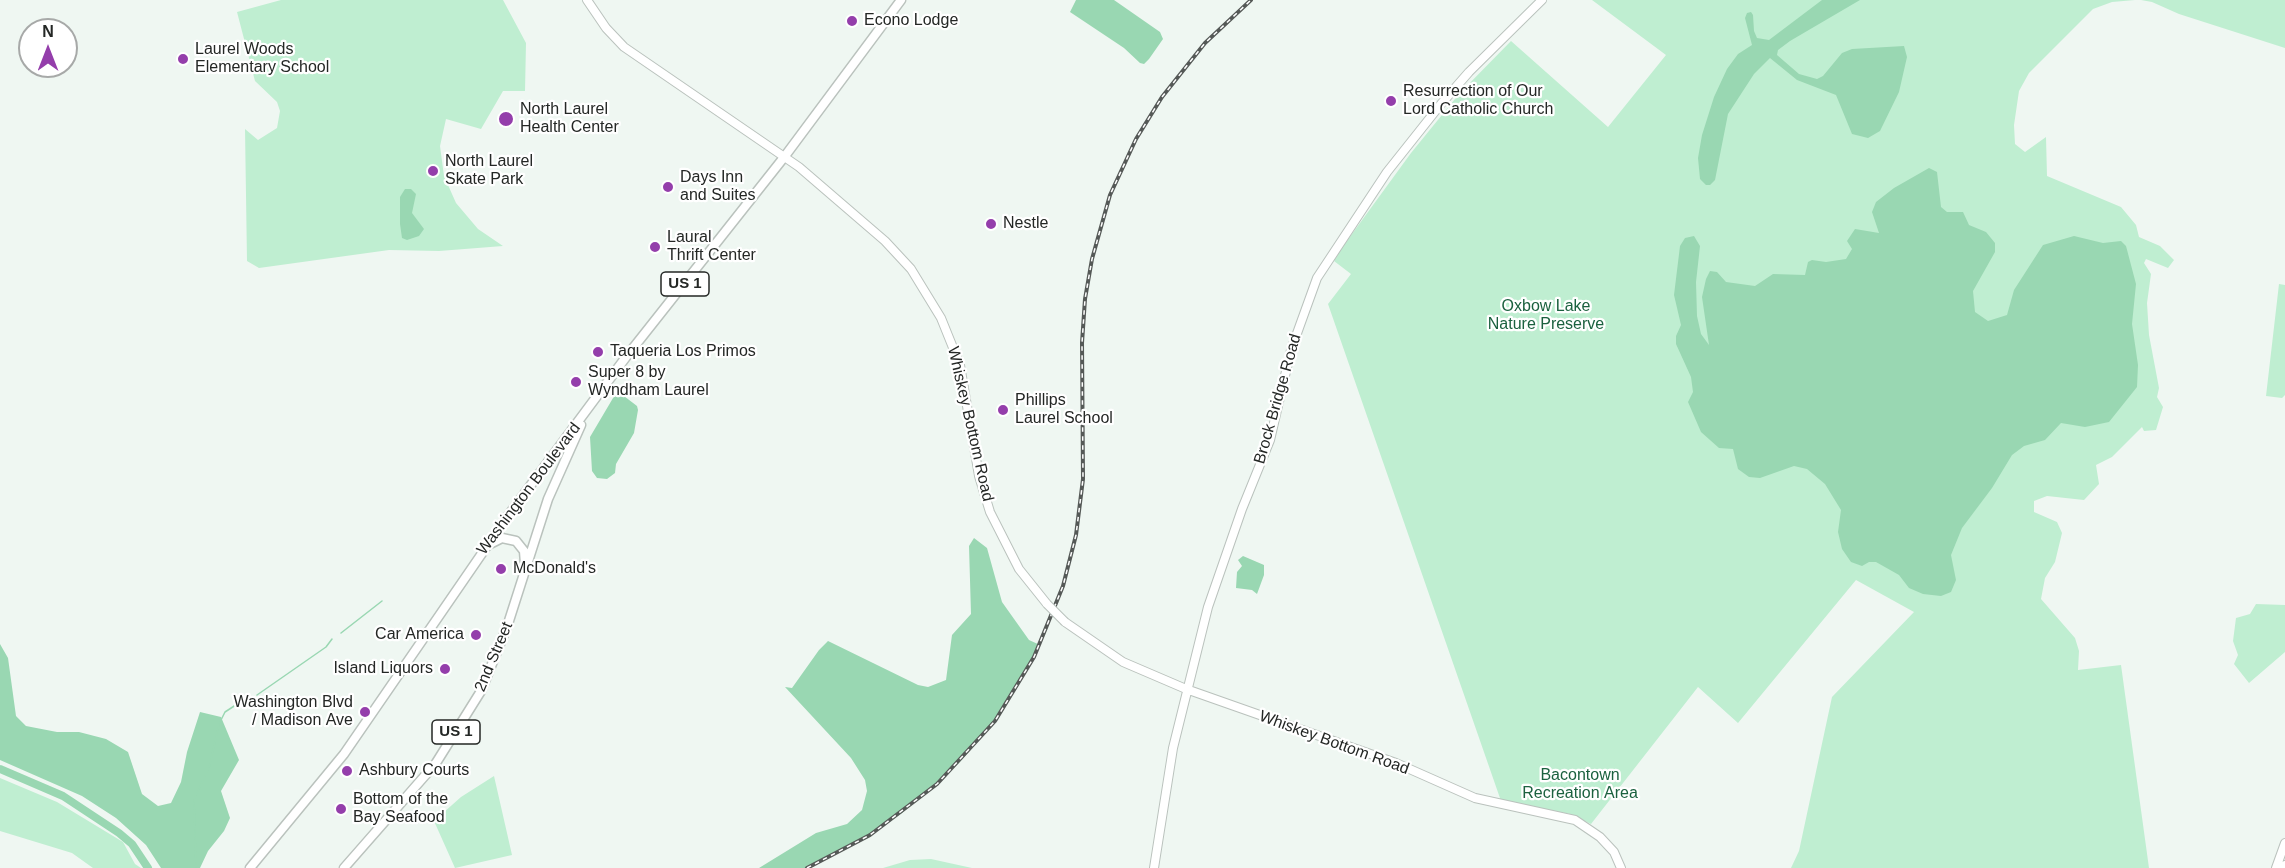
<!DOCTYPE html>
<style>
body{margin:0}
#map{position:relative;width:2285px;height:868px;overflow:hidden;background:#eff7f2;font-family:Helvetica,sans-serif}
canvas{display:block}
.north{position:absolute;left:18px;top:18px;width:60px;height:60px;box-sizing:border-box;background:#fff;border:2px solid #a7a9a8;border-radius:50%;rotate:0deg;font-size:16px;font-weight:700;line-height:24px;text-align:center;color:#242725}
.north::after{content:'';display:block;margin:auto;width:21px;height:27px;background:#943eab;clip-path:polygon(50% 0,100% 100%,50% 72%,0 100%)}
</style>
<div id="map">
<canvas width="2285" height="868"></canvas>
<div class="north">N</div>
</div>
<script>
const g = document.querySelector('canvas').getContext('2d');
g.lineJoin = 'round';
function fillPath(path, color) { g.fillStyle = color; g.fill(path, 'evenodd'); }
const toPath = rows => new Path2D(rows.map(r => 'M' + r).join(''));
function trace(path, color, width, dash) { g.strokeStyle = color; g.lineWidth = width; g.lineCap = dash ? 'butt' : 'round'; g.setLineDash(dash || []); g.stroke(path); }
function label(font, color, halo, rows, align = 'center') {
  g.font = font + ' Helvetica,sans-serif'; g.lineWidth = 4.5; g.setLineDash([]); g.textBaseline = 'middle'; g.strokeStyle = halo; g.fillStyle = color; for (const [text, x, y, turn = 0] of rows) {
    g.save(); g.translate(x, y); g.rotate((+turn || 0) * Math.PI / 180); g.textAlign = isNaN(turn) ? turn : align; if (halo) g.strokeText(text, 0, 0); g.fillText(text, 0, 0); g.restore();
  }
}
const green = toPath([
 [281,0,503,0,526,43,525,91,503,91,481,129,446,119,440,146,444,176,456,203,478,229,503,246,439,251,389,250,259,268,247,261,245,129,258,140,277,128,280,111,277,102,255,81,237,12],
 [1592,0,2135,0,2112,2,2093,9,2029,73,2019,91,2014,125,2015,144,2025,152,2046,137,2047,176,2121,207,2136,225,2139,237,2160,246,2174,260,2168,268,2146,259,2144,263,2151,274,2147,303,2149,335,2159,388,2157,397,2163,407,2156,430,2144,431,2142,427,2112,457,2096,465,2099,484,2084,500,2047,496,2034,501,2034,512,2057,522,2062,533,2055,562,2045,578,2041,599,2075,638,2079,651,2078,670,2121,665,2149,868,1791,868,1799,851,1832,697,1914,612,1856,580,1738,723,1698,687,1591,824,1570,814,1501,801,1328,304,1351,274,1334,261,1341,249,1411,153,1459,94,1511,41,1608,127,1666,55],
 [2141,0,2285,0,2285,48,2179,14,2152,2],
 [2279,284,2285,285,2285,395,2282,398,2266,396],
 [2256,604,2285,605,2285,652,2249,683,2234,664,2238,655,2233,641,2236,618,2250,614],
 [494,776,512,855,455,868,434,821,461,797],
 [0,778,57,802,123,842,135,864,141,868,93,868,72,853,0,831],
 [931,859,972,868,883,868,910,860]
]);
const forest = toPath([
 [1076,0,1114,0,1160,32,1163,39,1149,59,1144,64,1140,63,1124,48,1070,12],
 [1822,0,1860,0,1790,41,1778,50,1777,55,1799,74,1817,79,1823,76,1842,53,1852,49,1904,46,1907,57,1899,92,1880,131,1868,138,1852,134,1836,95,1797,80,1770,58,1754,74,1728,114,1715,180,1710,185,1706,185,1700,179,1698,158,1702,135,1714,97,1727,69,1738,54,1752,45,1745,18,1747,13,1751,12,1753,15,1754,31,1757,38,1769,40],
 [1929,168,1937,172,1941,207,1947,212,1963,212,1969,225,1986,232,1995,243,1995,252,1973,291,1975,312,1988,321,2007,315,2014,290,2043,245,2074,236,2103,243,2121,241,2126,246,2136,284,2132,324,2138,365,2137,387,2109,422,2085,427,2061,423,2045,440,2024,446,2012,455,1992,488,1962,528,1951,555,1956,580,1951,592,1941,596,1923,594,1909,588,1899,575,1876,562,1869,562,1862,566,1851,562,1842,549,1838,532,1841,510,1825,484,1807,469,1794,466,1760,478,1749,477,1738,469,1733,449,1719,448,1701,432,1688,402,1693,392,1691,377,1676,344,1676,336,1681,325,1674,295,1680,246,1685,238,1694,236,1700,246,1696,282,1697,316,1701,334,1709,345,1702,297,1706,279,1710,271,1717,272,1726,282,1755,286,1773,274,1805,275,1808,262,1812,260,1826,262,1846,259,1852,249,1847,241,1855,229,1879,233,1872,212,1876,202,1894,188],
 [405,189,411,189,416,194,412,213,424,229,419,236,407,240,402,238,400,224,400,197],
 [616,393,620,393,637,406,638,410,634,433,616,464,615,473,607,479,597,478,592,471,590,437],
 [974,538,987,548,1002,602,1029,640,1040,645,1015,690,995,721,959,763,902,813,870,835,807,868,759,868,816,833,847,824,862,810,867,791,865,780,851,758,785,687,792,688,819,650,828,641,918,685,928,687,946,680,952,635,971,614,969,546],
 [1243,556,1264,565,1264,575,1257,594,1252,590,1236,588,1237,572,1242,566,1238,560],
 [0,644,8,658,16,716,26,726,57,732,79,732,106,739,128,752,142,794,158,806,171,803,181,782,187,752,200,712,221,717,239,760,221,791,230,818,224,831,208,851,200,868,161,868,146,845,116,818,82,796,0,760]
]);
const stream = toPath([
 [341,633,382,601],
 [257,695,326,647,332,639],
 [196,868,194,799,209,768,219,724,225,712,248,697]
]);
const river = toPath([
 [0,769,63,796,119,833,132,844,148,868]
]);
const secondary = toPath([
 [587,0,606,28,624,47,799,167,885,241,911,269,941,318,960,365,979,476,990,512,1019,569,1047,604],
 [1065,622,1123,662,1186,689,1396,763,1475,798,1575,820,1600,837,1614,852,1621,868],
 [1154,868,1173,748,1208,607,1242,509,1270,440,1291,350,1317,278,1387,172,1441,104,1469,72,1542,0],
 [2276,868,2285,843],
 [2284,868,2285,865]
]);
const primary = toPath([
 [488,545,502,538,516,541,524,551,525,564],
 [250,868,344,754,507,517,626,357,785,156,901,0],
 [344,868,436,763,481,691,507,627,548,499,581,425]
]);
const rail = toPath([
 [807,868,870,835,937,784,995,721,1034,657,1063,586,1076,535,1083,479,1082,343,1085,299,1092,259,1110,195,1136,139,1162,97,1205,43,1251,0]
]);
const secondaryBridge = toPath([
 [1047,604,1065,622]
]);
const markers = [
 [852,21,6,"#943eab"],
 [183,59,6,"#943eab"],
 [1391,101,6,"#943eab"],
 [506,119,8,"#943eab"],
 [433,171,6,"#943eab"],
 [668,187,6,"#943eab"],
 [991,224,6,"#943eab"],
 [655,247,6,"#943eab"],
 [598,352,6,"#943eab"],
 [576,382,6,"#943eab"],
 [1003,410,6,"#943eab"],
 [501,569,6,"#943eab"],
 [476,635,6,"#943eab"],
 [445,669,6,"#943eab"],
 [365,712,6,"#943eab"],
 [347,771,6,"#943eab"],
 [341,809,6,"#943eab"]
];
const shields = [
 [685,284,48],
 [456,732,48]
];
const shieldNames = [
 ["US 1",685,284],
 ["US 1",456,732]
];
const poiNames = [
 ["Econo Lodge",864,21],
 ["Laurel Woods",195,50],
 ["Elementary School",195,68],
 ["Resurrection of Our",1403,92],
 ["Lord Catholic Church",1403,110],
 ["North Laurel",520,110],
 ["Health Center",520,128],
 ["North Laurel",445,162],
 ["Skate Park",445,180],
 ["Days Inn",680,178],
 ["and Suites",680,196],
 ["Nestle",1003,224],
 ["Laural",667,238],
 ["Thrift Center",667,256],
 ["Taqueria Los Primos",610,352],
 ["Super 8 by",588,373],
 ["Wyndham Laurel",588,391],
 ["Phillips",1015,401],
 ["Laurel School",1015,419],
 ["McDonald's",513,569],
 ["Car America",464,635,"right"],
 ["Island Liquors",433,669,"right"],
 ["Washington Blvd",353,703,"right"],
 ["/ Madison Ave",353,721,"right"],
 ["Ashbury Courts",359,771],
 ["Bottom of the",353,800],
 ["Bay Seafood",353,818]
];
const parkNames = [
 ["Oxbow Lake",1546,307],
 ["Nature Preserve",1546,325],
 ["Bacontown",1580,776],
 ["Recreation Area",1580,794]
];
const streetNames = [
 ["Brock Bridge Road",1278,399,-74],
 ["Whiskey Bottom Road",970,424,77],
 ["Washington Boulevard",529,489,-53],
 ["2nd Street",494,657,-67],
 ["Whiskey Bottom Road",1334,743,20]
];
fillPath(green, '#bfeed1');
fillPath(forest, '#99d7b2');
trace(stream, '#99d7b2', 1.5);
trace(river, '#99d7b2', 8);
trace(secondary, '#bac2bd', 10);
trace(primary, '#bac2bd', 11);
trace(secondary, '#fff', 8);
trace(primary, '#fff', 8);
trace(rail, '#555957', 4);
trace(rail, '#fff', 1.5, [4.5]);
trace(secondaryBridge, '#bac2bd', 10, []);
trace(secondaryBridge, '#fff', 8);
for (const [x, y, r, color] of markers) { const dot = new Path2D(); dot.arc(x, y, r, 0, 2 * Math.PI); g.fillStyle = color; g.fill(dot); trace(dot, '#fff', 2); }
for (const [x, y, w] of shields) { const box = new Path2D(); box.roundRect(x - w / 2, y - 12, w, 24, 4.5); g.fillStyle = '#fff'; g.fill(box); trace(box, '#242725', 1.5); }
label('bold 15px', '#242725', null, shieldNames);
label('16px', '#242725', '#fff', poiNames, 'left');
label('16px', '#1b613f', '#fff', parkNames);
label('16px', '#242725', '#fff', streetNames);
</script>
